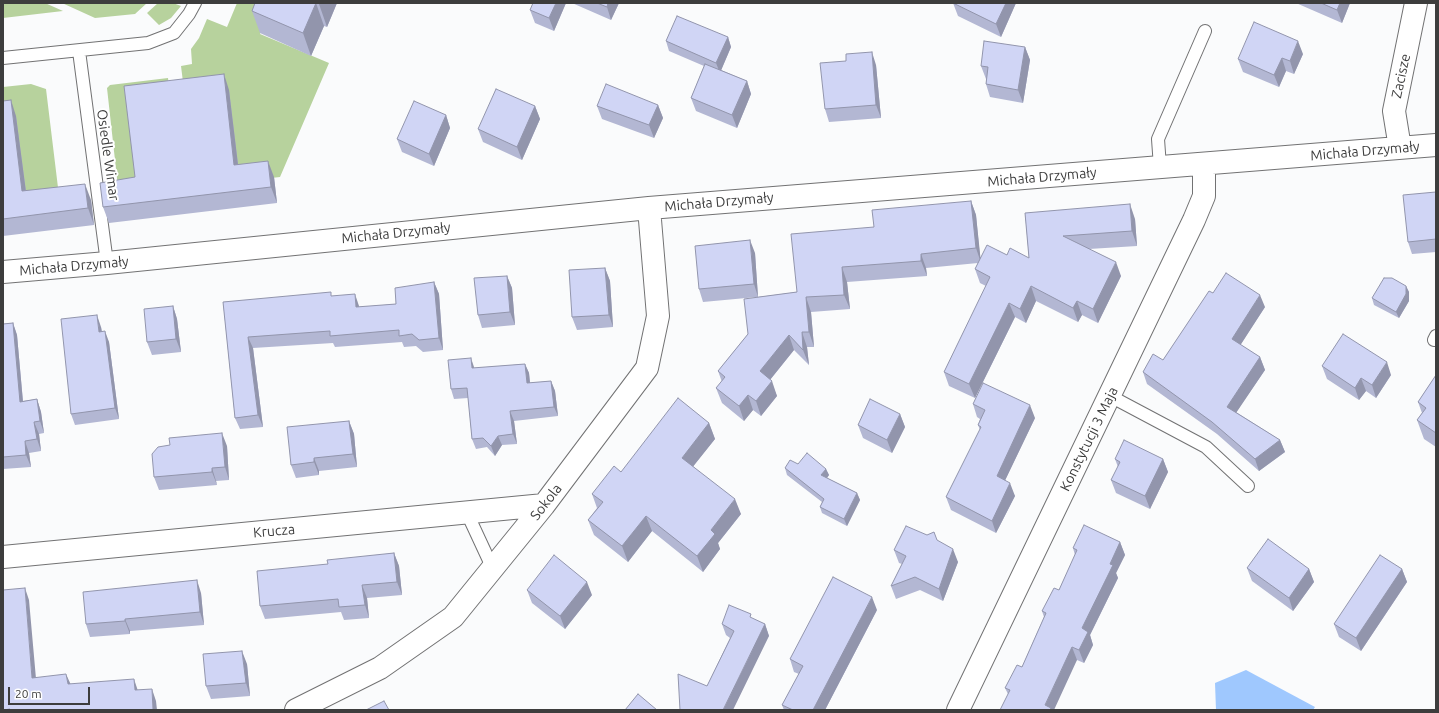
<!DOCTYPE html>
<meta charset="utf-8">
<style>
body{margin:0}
#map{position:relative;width:1439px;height:713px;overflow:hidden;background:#fafbfc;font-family:Ubuntu,sans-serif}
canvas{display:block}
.frame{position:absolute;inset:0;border:4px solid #3d3d3d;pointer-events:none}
.scale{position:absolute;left:8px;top:687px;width:82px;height:18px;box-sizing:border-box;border:2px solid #3d3d3d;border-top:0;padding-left:5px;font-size:12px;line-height:14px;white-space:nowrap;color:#3d3d3d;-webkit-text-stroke:3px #fff;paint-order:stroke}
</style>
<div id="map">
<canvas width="1439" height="713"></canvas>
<div class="frame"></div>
<div class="scale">20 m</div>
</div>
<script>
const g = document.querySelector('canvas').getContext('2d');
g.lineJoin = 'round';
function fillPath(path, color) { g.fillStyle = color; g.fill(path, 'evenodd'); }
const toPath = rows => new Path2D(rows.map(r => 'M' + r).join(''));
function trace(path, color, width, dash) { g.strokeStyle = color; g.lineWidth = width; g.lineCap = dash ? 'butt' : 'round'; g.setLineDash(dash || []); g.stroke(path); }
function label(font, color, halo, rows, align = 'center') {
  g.font = font + ' Ubuntu,sans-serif'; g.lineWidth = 4; g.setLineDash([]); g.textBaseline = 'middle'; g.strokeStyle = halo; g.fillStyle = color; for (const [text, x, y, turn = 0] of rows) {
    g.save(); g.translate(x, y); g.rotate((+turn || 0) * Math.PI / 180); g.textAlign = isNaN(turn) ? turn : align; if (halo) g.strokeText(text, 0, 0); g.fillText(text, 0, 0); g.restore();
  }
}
const green = toPath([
 [3,3,45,3,63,11,3,18],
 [62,3,147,3,135,14,95,18],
 [158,3,173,3,181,6,171,18,159,25,147,13],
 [237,3,273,3,260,34,329,63,280,177,119,196,107,88,110,85,168,78,170,97,183,82,181,66,192,64,191,49,199,38,207,19,227,27],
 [31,84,46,89,60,204,3,211,3,87]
]);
const water = toPath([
 [1246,670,1315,707,1313,710,1216,710,1215,683]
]);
const service = toPath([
 [79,51,107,263],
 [3,58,148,43,174,33,189,14,195,3],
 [1160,167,1158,139,1205,31],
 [1434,340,1436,336],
 [1110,396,1206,447,1248,486],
 [467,513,493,569]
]);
const minor = toPath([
 [1400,148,1394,111,1416,3],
 [3,272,107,263,649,208,1436,145],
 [3,557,544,505],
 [296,710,380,668,453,617,544,505,647,368,658,316,649,208],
 [958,710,1194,220,1204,196,1204,165]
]);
const wall = toPath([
 [255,3,337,3,327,27,324,26,311,56,260,33,252,11],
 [566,3,554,31,535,23,530,10],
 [572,3,619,3,611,20],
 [953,3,1016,3,1001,37,958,16],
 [1296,3,1350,3,1342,23],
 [728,37,731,47,721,70,747,81,751,94,737,128,696,111,691,98,704,66,669,51,666,41],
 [1025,47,1030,60,1023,103,990,97,986,84,986,79,981,66],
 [1303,54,1294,74,1286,71,1279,87,1243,72,1238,59],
 [846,61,876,65,881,118,829,122,825,109],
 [229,90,238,164,274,177,277,203,109,223,103,207],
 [3,101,16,116,26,191,91,200,94,225,3,236],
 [658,105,663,118,654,138,602,119,597,106],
 [535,106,540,119,522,160,483,142,478,129],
 [446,115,450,128,434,166,402,152,397,139],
 [1436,192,1436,252,1412,254,1408,242],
 [971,201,976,215,980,257,1007,255,1029,258,1025,213,1135,219,1137,246,1089,249,1121,276,1098,323,1082,315,1078,322,1036,301,1026,323,1015,317,975,398,949,386,944,372,986,286,980,283,975,269,978,263,926,268,927,276,847,282,850,309,811,312,814,347,807,347,809,365,794,350,770,380,777,396,761,416,753,410,744,421,722,403,716,388,722,382,718,371,748,334,757,297,703,302,699,289,755,253,758,297,797,292,874,227],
 [605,268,610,281,613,327,577,330,572,317],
 [507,276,512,288,515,325,482,328,478,315],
 [434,282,439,294,443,350,423,352,416,346,404,347,402,342,335,347,333,343,253,348,263,427,240,429,235,418,223,302,332,296,359,306,359,307,396,304],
 [1406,286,1409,292,1409,301,1399,318,1374,305,1372,298],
 [1213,293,1265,307,1240,345,1260,357,1265,370,1236,412,1280,440,1285,452,1259,471,1217,434,1147,384,1143,372,1163,360],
 [173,306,177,319,181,352,152,355,147,342],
 [13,323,17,335,23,401,37,399,41,412,44,433,39,434,41,451,29,453,31,467,3,469,3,324],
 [101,327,102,331,109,342,119,419,75,425,71,414],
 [525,364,529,373,530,383,551,381,555,391,558,416,514,421,517,444,502,445,495,456,487,447,476,449,472,439,468,398,454,399,451,389,474,368],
 [1322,366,1391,375,1376,398,1366,391,1359,400,1327,379],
 [1436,375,1436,447,1424,439,1417,420,1422,413,1418,402],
 [973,404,1035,418,1005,480,1015,496,996,533,951,510,946,497,980,430,978,425,980,419,977,417],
 [900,414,905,427,892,453,863,438,858,425],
 [349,421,354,434,357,467,319,471,319,475,296,478,291,465],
 [709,423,715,439,693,466,741,514,718,543,720,549,703,572,652,531,628,562,594,535,588,520,597,508,592,494,621,472],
 [227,446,229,480,216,481,217,485,159,490,154,477],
 [1115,459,1163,459,1168,472,1150,509,1116,493,1111,480,1118,467],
 [798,464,826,469,829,475,827,478,857,493,860,500,847,526,822,513,820,507,822,502,787,475,785,468],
 [934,532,937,541,958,562,943,601,920,590,896,599,891,586,902,564,899,563,894,550],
 [1120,542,1125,555,1116,573,1118,578,1090,635,1093,645,1084,663,1077,660,1008,694,1005,688,1022,667,1044,617,1042,611,1059,590,1075,555,1073,548],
 [394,553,399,566,402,595,367,598,369,618,344,620,341,612,265,619,260,606,328,564],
 [1247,568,1309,569,1314,582,1293,611,1252,581],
 [1402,569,1407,582,1361,651,1339,637,1334,624],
 [527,590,592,595,565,629,532,603],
 [201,593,204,625,130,631,130,634,90,637,86,624],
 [877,610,825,710,784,710,782,705,799,674,794,672,790,659],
 [753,619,765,624,769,636,707,686,730,638,726,635,722,624],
 [247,664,250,696,211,699,206,686]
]);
const shadedWall = toPath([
 [316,3,324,26,311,56,303,33],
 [319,3,337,3,327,27,319,4],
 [556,3,566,3,554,31,549,18],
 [608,3,619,3,611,20,607,7],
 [1006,3,1016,3,1001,37,996,24],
 [1340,3,1350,3,1342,23,1337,10],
 [728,37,731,47,720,73,716,63],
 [1298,41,1303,54,1294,74,1290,61],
 [1025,47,1030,60,1023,103,1018,90],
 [872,52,876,65,881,118,876,105],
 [1282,58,1286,71,1279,87,1274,75],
 [224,74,229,90,240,181,234,165],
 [747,81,751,94,737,128,732,115],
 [11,100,16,116,28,207,22,191],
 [658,105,663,118,654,138,649,125],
 [535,106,540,119,522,160,517,147],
 [446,115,450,128,434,166,429,154],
 [268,161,274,177,277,203,271,187],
 [85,184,91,200,94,225,88,208],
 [971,201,976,215,981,263,976,248],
 [1130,204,1135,219,1137,246,1132,231],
 [750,240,755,253,758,297,754,284],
 [921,254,926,268,927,276,921,261],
 [1116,262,1121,276,1098,323,1093,309],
 [842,267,847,282,850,309,844,295],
 [605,268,610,281,613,327,609,315],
 [507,276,512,288,515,325,510,312],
 [434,282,439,294,443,350,439,338],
 [1031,286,1036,301,1026,323,1020,309],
 [1406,286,1409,292,1409,301,1399,318,1396,312],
 [355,294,359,306,360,319,356,307],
 [1260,295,1265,307,1236,352,1232,339],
 [806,297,811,312,814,347,809,332],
 [1077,301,1082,315,1078,322,1073,308],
 [1009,303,1015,317,975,398,969,384],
 [173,306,177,319,181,352,176,339],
 [97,315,101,327,103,343,99,332],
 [13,323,17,335,24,414,20,402],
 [105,331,109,342,119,419,115,408],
 [802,332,807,347,809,365,803,350],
 [789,335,794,350,765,386,760,371],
 [248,337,253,348,263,427,258,415],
 [1260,357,1265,370,1232,419,1227,407],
 [471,358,474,367,475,378,472,368],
 [1387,362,1391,375,1376,398,1372,385],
 [525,364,529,373,531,393,527,383],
 [1361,378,1366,391,1359,400,1355,388],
 [551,381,555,391,558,416,554,407],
 [772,381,777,396,761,416,756,401],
 [748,395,753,410,744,421,739,406],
 [37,399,41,412,44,433,40,421],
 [1030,405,1035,418,1001,489,997,476],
 [510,411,514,421,517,444,513,434],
 [900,414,905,427,892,453,887,440],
 [349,421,354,434,357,467,353,454],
 [34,422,39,434,41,451,37,439],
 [709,423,715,439,688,473,682,458],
 [222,433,227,446,229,480,225,467],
 [498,436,502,445,495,456,491,446],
 [1280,440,1285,452,1259,471,1255,459],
 [25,441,29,453,31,467,26,455],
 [314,458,319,471,319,475,314,462],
 [1163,459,1168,472,1150,509,1145,496],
 [212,468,216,481,217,485,212,472],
 [826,469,829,475,824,482,821,475],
 [1010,483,1015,496,996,533,992,521],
 [857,493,860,500,847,526,844,519],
 [735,499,741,514,718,543,720,549,703,572,697,556,711,530],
 [646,516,652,531,628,562,622,546],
 [1120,542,1125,555,1116,573,1118,578,1090,635,1093,645,1084,663,1079,650,1082,628,1110,564],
 [953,549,958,562,943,601,939,589],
 [394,553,399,566,402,595,397,582],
 [1309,569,1314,582,1293,611,1289,598],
 [1402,569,1407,582,1361,651,1356,638],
 [197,580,201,593,204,625,200,612],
 [587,582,592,595,565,629,560,616],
 [362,585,367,598,369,618,365,605],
 [25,588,29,600,37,690,32,678],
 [872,597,877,610,825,710,813,710],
 [125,619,130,631,130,634,125,621],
 [765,624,769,636,733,710,723,710],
 [1072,647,1077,660,1054,710,1047,710,1045,705],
 [242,651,247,664,250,696,246,683],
 [66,674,71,685,68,684],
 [134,679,138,691,135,690],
 [152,689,156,701,157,710,153,710]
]);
const building = toPath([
 [255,3,316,3,303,33,252,11,255,3],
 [533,3,556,3,549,18,530,10,533,3],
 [597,3,608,3,607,7,597,3],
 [953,3,1006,3,996,24,953,3],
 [1321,3,1340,3,1337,10,1321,3],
 [677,16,728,37,716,63,666,41,677,16],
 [1254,22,1298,41,1290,61,1282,58,1274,75,1238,59,1254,22],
 [984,41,1025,47,1018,90,986,84,988,67,981,66,984,41],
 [872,52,876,105,825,109,820,63,846,61,846,54,872,52],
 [705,64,747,81,732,115,691,98,705,64],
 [224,74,234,165,268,161,271,187,103,207,100,183,135,177,124,86,224,74],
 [606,84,658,105,649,125,597,106,606,84],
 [496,89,535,106,517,147,478,129,496,89],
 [11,100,22,191,85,184,88,208,3,219,3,101,11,100],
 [414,101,446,115,429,154,397,139,414,101],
 [1436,192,1436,239,1408,242,1403,195,1436,192],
 [971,201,976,248,921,254,921,261,842,267,844,295,806,297,809,332,802,332,803,350,789,335,760,371,772,381,756,401,748,395,739,406,716,388,725,377,718,371,748,334,744,299,797,292,791,234,874,227,872,210,971,201],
 [1130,204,1132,231,1063,236,1116,262,1093,309,1077,301,1073,308,1031,286,1020,309,1009,303,969,384,944,372,990,277,975,269,987,245,1007,255,1010,248,1029,258,1025,213,1130,204],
 [750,240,754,284,699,289,695,246,750,240],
 [605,268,609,315,572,317,569,270,605,268],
 [1226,273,1260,295,1232,339,1260,357,1227,407,1280,440,1255,459,1212,422,1143,372,1153,354,1163,360,1209,291,1213,293,1226,273],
 [507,276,510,312,478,315,474,278,507,276],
 [1384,278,1392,278,1406,286,1406,294,1396,312,1372,298,1384,278],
 [434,282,439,338,419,340,412,334,399,336,399,330,330,336,330,331,248,337,258,415,235,418,223,302,331,292,331,296,355,294,356,307,396,304,395,288,434,282],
 [173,306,176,339,147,342,144,309,173,306],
 [97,315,99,332,105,331,115,408,71,414,61,319,97,315],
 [13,323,20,402,37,399,40,421,34,422,37,439,25,441,26,455,3,457,3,324,13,323],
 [1343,334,1387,362,1372,385,1361,378,1355,388,1322,366,1343,334],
 [471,358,472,368,525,364,527,383,551,381,554,407,510,411,513,434,498,436,491,446,483,438,472,439,467,388,451,389,448,360,471,358],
 [1436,375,1436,433,1417,420,1426,408,1418,402,1436,375],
 [983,383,1030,405,997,476,1010,483,992,521,946,497,981,427,978,425,985,410,973,404,983,383],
 [678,398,709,423,682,458,735,499,711,530,715,534,697,556,646,516,622,546,588,520,603,502,592,494,614,466,621,472,678,398],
 [870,399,900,414,887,440,858,425,870,399],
 [349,421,353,454,314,458,314,462,291,465,287,427,349,421],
 [222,433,225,467,212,468,212,472,154,477,152,454,158,447,170,445,169,438,222,433],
 [1124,440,1163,459,1145,496,1111,480,1120,462,1115,459,1124,440],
 [807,453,826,469,821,475,857,493,844,519,820,507,824,499,785,468,790,460,798,464,807,453],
 [1084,525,1120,542,1110,564,1113,565,1082,628,1088,632,1079,650,1072,647,1045,705,1051,708,1050,710,1000,710,1010,690,1005,688,1017,665,1022,667,1046,613,1042,611,1054,588,1059,590,1077,550,1073,548,1084,525],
 [906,526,927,535,934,532,937,540,953,549,939,589,915,577,891,586,906,556,894,550,906,526],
 [1268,539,1309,569,1289,598,1247,568,1268,539],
 [394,553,397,582,362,585,365,605,339,607,338,599,260,606,257,571,328,564,327,560,394,553],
 [554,555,587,582,560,616,527,590,554,555],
 [1380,555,1402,569,1356,638,1334,624,1380,555],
 [833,577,872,597,813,710,793,710,782,705,803,666,790,659,833,577],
 [197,580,200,612,125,619,125,621,86,624,83,592,197,580],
 [25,588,32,678,66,674,68,684,134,679,135,690,152,689,153,710,10,710,10,709,3,710,3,590,25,588],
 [729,605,751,614,750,617,765,624,723,710,680,710,678,674,707,686,734,631,722,624,729,605],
 [242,651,246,683,206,686,203,654,242,651],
 [638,694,657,710,625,710,638,694],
 [384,701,389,710,366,710,384,701]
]);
const streetNames = [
 ["Zacisze",1401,76,-78],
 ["Michała Drzymały",1365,151,-5],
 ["Osiedle Wimar",108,155,82],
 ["Michała Drzymały",1042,177,-5],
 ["Michała Drzymały",719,202,-5],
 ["Michała Drzymały",396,233,-6],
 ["Michała Drzymały",74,266,-5],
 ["Konstytucji 3 Maja",1089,439,-64],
 ["Sokola",546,502,-52],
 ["Krucza",274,531,-5]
];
fillPath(green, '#b7d29d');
fillPath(water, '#9fc8fe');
trace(service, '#727273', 14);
trace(minor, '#727273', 24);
trace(service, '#fff', 12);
trace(minor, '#fff', 22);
fillPath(wall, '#b3b7d3');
fillPath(shadedWall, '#9295ac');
fillPath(building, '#d0d5f5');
trace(building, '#9295ac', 1);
label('14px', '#3d3d3d', '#fff', streetNames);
</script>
